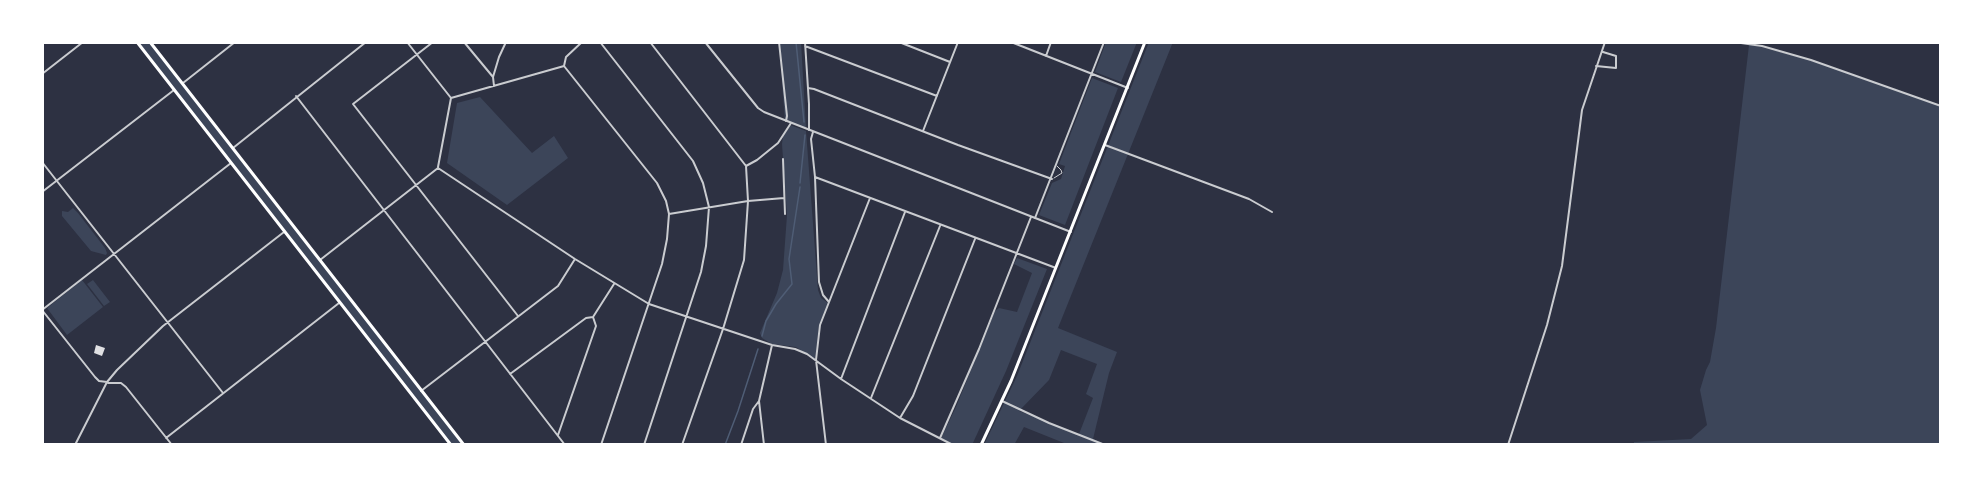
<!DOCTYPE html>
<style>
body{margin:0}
#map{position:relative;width:1983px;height:487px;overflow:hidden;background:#2d3142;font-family:"Work Sans",sans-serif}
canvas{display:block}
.frame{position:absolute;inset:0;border:44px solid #fff;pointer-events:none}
</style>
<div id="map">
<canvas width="1983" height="487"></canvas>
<div class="frame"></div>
</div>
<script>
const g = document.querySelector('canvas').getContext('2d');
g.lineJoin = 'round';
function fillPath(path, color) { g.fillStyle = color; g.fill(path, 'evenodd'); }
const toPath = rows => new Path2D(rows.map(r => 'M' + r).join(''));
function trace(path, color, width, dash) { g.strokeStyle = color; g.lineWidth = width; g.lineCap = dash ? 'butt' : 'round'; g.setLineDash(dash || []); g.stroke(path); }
const green = toPath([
 [137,42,150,42,464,445,451,445],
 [779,42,801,42,806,128,785,121],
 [1106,42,1137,42,1121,82,1095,72],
 [1149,42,1173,42,1058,328,1117,352,1109,373,1093,439,1107,445,1069,445,1024,427,1014,445,984,445,1017,376],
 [1061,350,1097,364,1086,394,1093,398,1079,434,1019,411,1049,380],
 [1734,42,1749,42,1749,44,1811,60,1941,106,1941,445,1634,445,1634,442,1691,439,1707,425,1700,390,1706,370,1710,362,1716,328,1749,45],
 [1092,78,1118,88,1065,225,1039,215,1052,183,1061,179,1065,166,1059,164],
 [480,97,532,153,554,136,568,158,507,205,447,163,457,103],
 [790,125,806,131,818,290,821,298,828,303,819,325,815,360,796,347,772,344,762,338,760,333,777,293,783,270,787,215,782,144,783,136],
 [73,208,78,213,105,248,107,253,106,255,91,251,62,216,62,211,68,212],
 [1017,258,1047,269,1006,371,972,445,954,445,941,438,956,407,995,311,999,308,1017,312,1032,273,1014,264],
 [82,280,103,307,67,335,47,308],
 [93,280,110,302,104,306,87,284]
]);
const stream = toPath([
 [796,42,804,122],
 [800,183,805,135],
 [762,336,766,321,776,304,792,284,789,259,800,187],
 [725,445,738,411,758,349]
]);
const building = toPath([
 [96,345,105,348,102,356,94,353]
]);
const service = toPath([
 [1054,178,1062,173,1061,170,1057,166]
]);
const minor = toPath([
 [407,42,451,98,438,167],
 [433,42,353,104,518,316],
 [464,42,493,77],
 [600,42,693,161,703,183,709,207,706,246,701,272,644,445],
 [650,42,746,166,748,201,744,260,723,329,682,445],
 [779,42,787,116,786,121],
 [805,42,809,104,809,130],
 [899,42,950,62],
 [1011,42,1128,88],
 [1734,42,1762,46,1811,60,1941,106],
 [805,46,937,96],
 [1046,56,1051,42],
 [564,66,657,183,666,201,669,214,667,239,662,264,601,445],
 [564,66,566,57,582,42],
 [1596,66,1616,68,1616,56,1603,52],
 [42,74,83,42],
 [183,83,235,42],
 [494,86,493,77,499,57,506,42],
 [808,88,814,89,958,145,1052,179],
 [296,96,565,445],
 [451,98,564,66],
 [923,131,958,42],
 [813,132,811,139,815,177,819,282,823,295,829,302],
 [1105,145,1249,199,1272,212],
 [233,148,366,42],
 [783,159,785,214],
 [42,162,223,393],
 [746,166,757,160,778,143,791,123],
 [438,168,575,259,649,304,772,345,795,349,807,354,841,379,900,418,953,445],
 [815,177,1056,268],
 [669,214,748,201,784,198],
 [1035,218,1104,42],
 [320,260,438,168],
 [42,310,231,163],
 [593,317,614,284],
 [510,374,586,318,593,317],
 [841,379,905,212],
 [107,382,117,370,163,326,284,232],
 [108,383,121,383,126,387,172,445],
 [421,391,558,286,575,259],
 [871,398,940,226],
 [759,401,764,445],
 [1002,401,1049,423,1105,445],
 [900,418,913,396,975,239],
 [558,435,596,326,593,317],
 [166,438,339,303],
 [940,438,979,349,1031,217],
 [741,445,753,409,759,401,772,345],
 [826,445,816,360,820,325,870,198],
 [1508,445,1547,325,1562,266,1582,110,1605,42]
]);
const tertiary = toPath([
 [705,42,758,108,764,112,1071,232],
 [42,192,174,90],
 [42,310,95,377,99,381,107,382,75,445]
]);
const secondary = toPath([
 [137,42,451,445],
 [150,42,464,445]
]);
const trunk = toPath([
 [981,445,1011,381,1145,42]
]);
fillPath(green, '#3c4559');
trace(stream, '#4f5d75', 1.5);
fillPath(building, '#e0e0e3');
trace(service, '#caccd0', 1);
trace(minor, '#caccd0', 2);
trace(tertiary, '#caccd0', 2);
trace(secondary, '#fff', 3);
trace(trunk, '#fff', 3);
</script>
